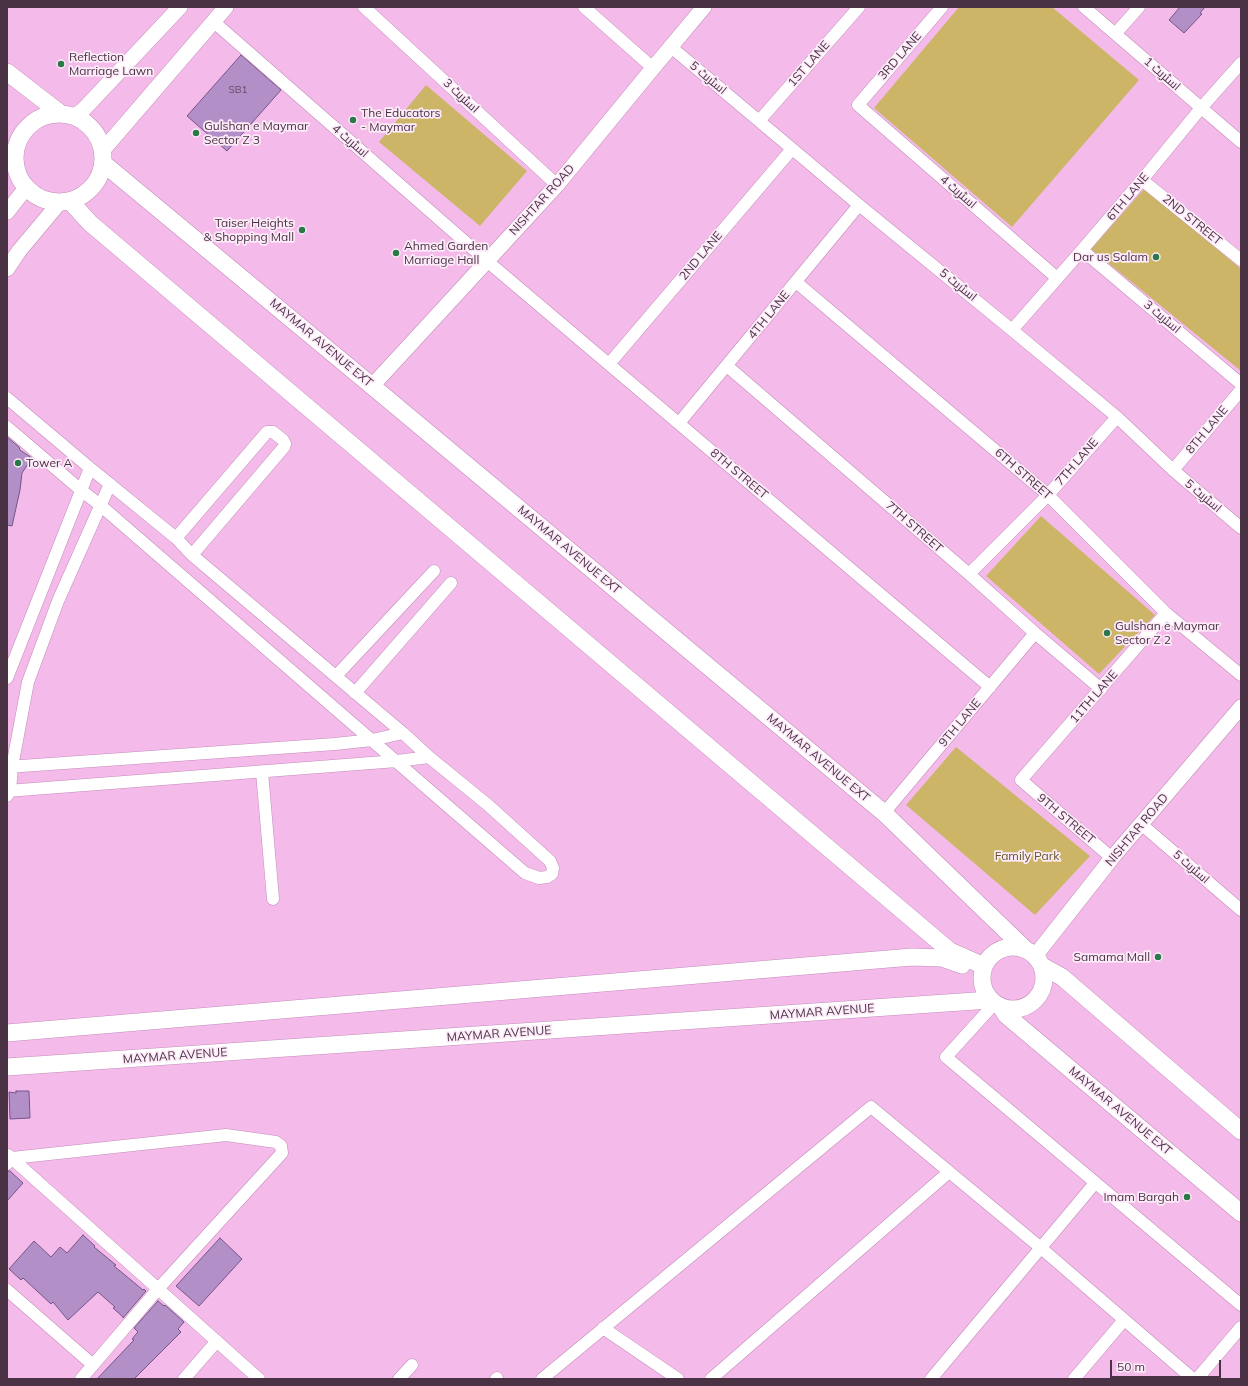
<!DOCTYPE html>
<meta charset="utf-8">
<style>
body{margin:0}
#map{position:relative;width:1248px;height:1386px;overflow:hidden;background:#f4bbea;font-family:Mulish,sans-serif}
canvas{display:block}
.frame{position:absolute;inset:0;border:8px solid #493244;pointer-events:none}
.scale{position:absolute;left:1110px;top:1360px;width:111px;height:18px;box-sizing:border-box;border:2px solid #493244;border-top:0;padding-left:5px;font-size:12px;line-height:14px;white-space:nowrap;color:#493244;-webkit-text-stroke:3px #fdebf9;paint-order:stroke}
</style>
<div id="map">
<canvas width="1248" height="1386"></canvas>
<div class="frame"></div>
<div class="scale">50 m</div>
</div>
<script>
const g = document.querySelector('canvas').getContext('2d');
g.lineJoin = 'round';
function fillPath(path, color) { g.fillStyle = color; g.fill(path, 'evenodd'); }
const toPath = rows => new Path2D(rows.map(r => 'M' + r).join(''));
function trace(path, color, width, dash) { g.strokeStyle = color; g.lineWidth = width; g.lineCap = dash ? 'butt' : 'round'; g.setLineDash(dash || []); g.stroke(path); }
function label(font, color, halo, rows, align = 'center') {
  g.font = font + ' Mulish,Cairo,sans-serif'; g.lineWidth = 3.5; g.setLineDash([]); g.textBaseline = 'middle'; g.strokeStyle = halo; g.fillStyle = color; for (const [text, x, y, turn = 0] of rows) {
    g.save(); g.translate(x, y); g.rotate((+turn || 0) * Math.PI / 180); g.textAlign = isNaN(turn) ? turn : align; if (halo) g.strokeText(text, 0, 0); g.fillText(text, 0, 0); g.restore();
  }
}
const green = toPath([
 [959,7,1052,7,1139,80,1012,227,874,108],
 [426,85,527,171,480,226,379,142],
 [1145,188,1241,269,1241,371,1091,249],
 [1041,516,1155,615,1099,674,986,576],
 [956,747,1090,856,1035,915,906,805]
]);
const building = toPath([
 [1180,7,1205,7,1200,13,1202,14,1184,33,1169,20,1180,7],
 [241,55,281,90,227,151,187,116,241,55],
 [7,437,19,447,20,450,32,458,22,473,20,490,12,526,7,525,7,437],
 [16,1091,29,1091,30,1118,10,1119,9,1092,16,1093,16,1091],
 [7,1171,10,1171,23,1183,7,1201,7,1171],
 [83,1235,95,1246,94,1247,116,1265,114,1266,143,1290,144,1289,146,1291,123,1318,123,1317,113,1308,115,1307,98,1292,68,1320,53,1302,51,1304,23,1278,21,1280,9,1269,34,1241,51,1257,60,1247,67,1253,83,1235],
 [220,1238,242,1259,199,1306,176,1286,220,1238],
 [158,1301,164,1306,165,1305,184,1322,178,1329,181,1332,134,1379,97,1379,134,1340,132,1339,138,1332,134,1328,158,1301]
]);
const minor = toPath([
 [364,7,557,185],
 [584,7,653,68],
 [942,7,858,105,1057,278],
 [1084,7,1241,142],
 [214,22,487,261,990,687],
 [1116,33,1139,7],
 [671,47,859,205,1012,330,1117,417,1173,470,1241,528],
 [759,121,859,7],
 [1142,180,1241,260],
 [1082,250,1241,384],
 [796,282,1048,495,1166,613,1241,675],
 [1012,330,1082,250,1142,180,1201,108,1241,63],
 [609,364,792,149],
 [727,366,969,574,1035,633,1101,689],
 [7,398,90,468,176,538,192,555,403,733,429,757,488,805,550,861,553,868,552,874,547,877,539,878,525,873,100,505,82,491,7,427],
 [679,423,859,205],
 [1173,470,1241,390],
 [176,538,267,432,273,432,283,440,285,444,284,447,192,555],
 [969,574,1048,495,1117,417],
 [336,676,434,571],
 [7,678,90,468],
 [355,693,451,583],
 [7,767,335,744,372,740,403,733],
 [262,772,273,899],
 [7,791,397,761,429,757],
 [7,796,10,791,12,767,28,682,58,601,110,484],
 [884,813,1035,633],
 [1141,824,1241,910],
 [1112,858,1021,780,1166,613],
 [995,1003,946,1057,1241,1305],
 [8,1155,259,1379],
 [7,1164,12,1158,226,1135,276,1142,281,1146,282,1153,158,1289,81,1379],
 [7,1290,93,1365],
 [603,1328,678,1379],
 [184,1379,217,1341],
 [399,1379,412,1365],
 [496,1379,497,1378],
 [542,1379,871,1107,1041,1248,1193,1379],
 [711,1379,949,1172],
 [931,1379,1095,1183],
 [1074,1379,1124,1320],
 [1197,1379,1241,1327]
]);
const tertiary = toPath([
 [75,116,84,109,180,7],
 [103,150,226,7],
 [7,212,26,188],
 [7,269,19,251,60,202],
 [372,386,557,185,653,68,704,7],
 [1035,956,1112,858,1241,707]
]);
const secondary = toPath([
 [7,72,60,113],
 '15 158a44 44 0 1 1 88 0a44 44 0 1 1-88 0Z',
 [103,163,372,386,884,813,1025,949],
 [70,201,90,223,950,951,984,966],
 '982 978a31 31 0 1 1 62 0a31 31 0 1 1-62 0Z',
 [1042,966,1062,977,1241,1131],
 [1001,1007,1006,1015,1241,1213],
 [7,1033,912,957,942,958,962,965],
 [7,1067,990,1000]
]);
const markers = [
 [61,64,4,"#2b7848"],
 [353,120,4,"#2b7848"],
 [196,133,4,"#2b7848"],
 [302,230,4,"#2b7848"],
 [396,253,4,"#2b7848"],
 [1156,257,4,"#2b7848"],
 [18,463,4,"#2b7848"],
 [1107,633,4,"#2b7848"],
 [1158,957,4,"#2b7848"],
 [1187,1197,4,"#2b7848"]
];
const numberNames = [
 ["SB1",238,90]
];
const streetNames = [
 ["3RD LANE",900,56,-49],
 ["1ST LANE",809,64,-49],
 ["اسٹریٹ 1",1162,74,41],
 ["اسٹریٹ 5",708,78,40],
 ["اسٹریٹ 3",461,96,43],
 ["اسٹریٹ 4",350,141,41],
 ["اسٹریٹ 4",958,192,41],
 ["6TH LANE",1128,197,-50],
 ["NISHTAR ROAD",542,200,-48],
 ["2ND STREET",1192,220,39],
 ["2ND LANE",701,256,-50],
 ["اسٹریٹ 5",958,285,39],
 ["4TH LANE",769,315,-51],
 ["اسٹریٹ 3",1162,317,40],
 ["MAYMAR AVENUE EXT",321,343,40],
 ["8TH LANE",1207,430,-50],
 ["7TH LANE",1077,462,-49],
 ["8TH STREET",739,474,40],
 ["6TH STREET",1023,474,41],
 ["اسٹریٹ 5",1203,496,40],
 ["7TH STREET",914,527,41],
 ["MAYMAR AVENUE EXT",569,550,40],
 ["11TH LANE",1094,697,-49],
 ["9TH LANE",960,723,-50],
 ["MAYMAR AVENUE EXT",818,758,40],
 ["9TH STREET",1066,819,40],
 ["NISHTAR ROAD",1137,830,-50],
 ["اسٹریٹ 5",1191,867,41],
 ["MAYMAR AVENUE",822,1012,-4],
 ["MAYMAR AVENUE",499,1034,-4],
 ["MAYMAR AVENUE",175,1056,-4],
 ["MAYMAR AVENUE EXT",1120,1111,40]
];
const poiNames = [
 ["Reflection",69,57],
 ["Marriage Lawn",69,71],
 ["The Educators",361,113],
 ["- Maymar",361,127],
 ["Gulshan e Maymar",204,126],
 ["Sector Z 3",204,140],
 ["Taiser Heights",294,223,"right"],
 ["& Shopping Mall",294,237,"right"],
 ["Ahmed Garden",404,246],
 ["Marriage Hall",404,260],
 ["Dar us Salam",1148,257,"right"],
 ["Tower A",26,463],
 ["Gulshan e Maymar",1115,626],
 ["Sector Z 2",1115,640],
 ["Samama Mall",1150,957,"right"],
 ["Imam Bargah",1179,1197,"right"]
];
const parkNames = [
 ["Family Park",1027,856]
];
fillPath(green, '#ccb567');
fillPath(building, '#b38fc7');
trace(building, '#755488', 1);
trace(minor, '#c38cb9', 13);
trace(tertiary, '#c38cb9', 16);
trace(secondary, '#c38cb9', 18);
trace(minor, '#fff', 12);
trace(tertiary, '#fff', 15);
trace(secondary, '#fff', 17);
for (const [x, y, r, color] of markers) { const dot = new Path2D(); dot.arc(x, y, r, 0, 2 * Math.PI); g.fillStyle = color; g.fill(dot); trace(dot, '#fdebf9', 1.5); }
label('10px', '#644965', null, numberNames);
label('12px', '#493244', '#fdebf9', streetNames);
label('12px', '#493244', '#fdebf9', poiNames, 'left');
label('12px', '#625527', '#fdebf9', parkNames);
</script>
